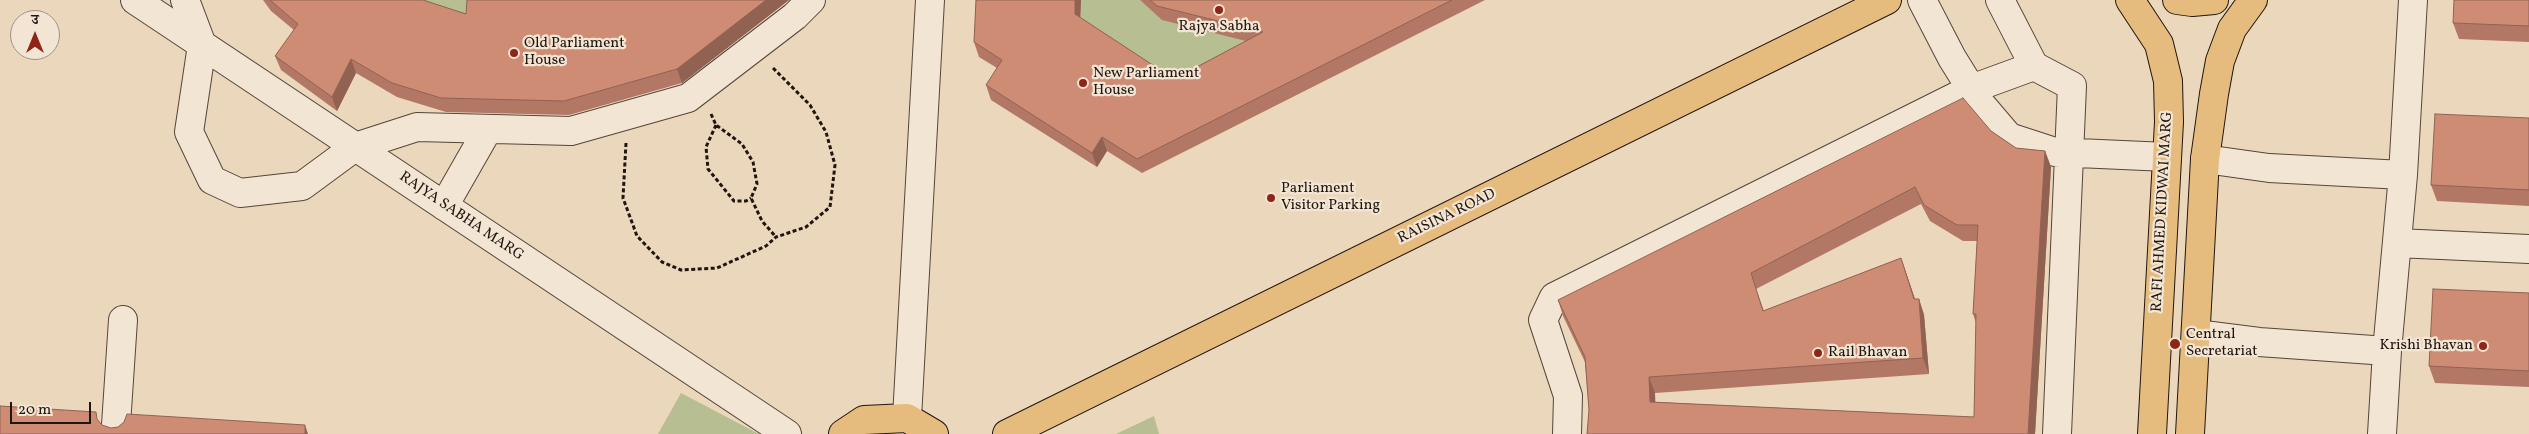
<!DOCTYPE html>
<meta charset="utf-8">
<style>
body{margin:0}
#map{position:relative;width:2529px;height:434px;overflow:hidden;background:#ebd7bc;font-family:Vollkorn,"Noto Serif Devanagari",serif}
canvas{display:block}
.north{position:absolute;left:10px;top:10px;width:50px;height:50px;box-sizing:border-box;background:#f2e5d3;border:1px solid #9e9285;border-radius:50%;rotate:0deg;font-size:14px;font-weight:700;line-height:20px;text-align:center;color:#21150f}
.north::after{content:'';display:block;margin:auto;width:18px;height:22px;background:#8f2418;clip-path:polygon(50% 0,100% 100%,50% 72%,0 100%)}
.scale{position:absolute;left:10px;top:402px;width:81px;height:22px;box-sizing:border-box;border:2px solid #21150f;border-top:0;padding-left:6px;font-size:15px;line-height:18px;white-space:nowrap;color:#21150f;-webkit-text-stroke:4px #f2e5d3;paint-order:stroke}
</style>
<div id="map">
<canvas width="2529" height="434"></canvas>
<div class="north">उ</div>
<div class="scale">20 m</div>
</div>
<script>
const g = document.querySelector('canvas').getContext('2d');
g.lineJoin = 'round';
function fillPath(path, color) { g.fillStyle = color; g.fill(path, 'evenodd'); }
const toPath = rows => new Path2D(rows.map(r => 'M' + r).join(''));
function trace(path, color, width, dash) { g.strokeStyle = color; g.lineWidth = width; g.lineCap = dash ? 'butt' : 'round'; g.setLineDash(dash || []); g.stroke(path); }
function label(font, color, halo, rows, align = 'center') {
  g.font = font + ' Vollkorn,serif'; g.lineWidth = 4.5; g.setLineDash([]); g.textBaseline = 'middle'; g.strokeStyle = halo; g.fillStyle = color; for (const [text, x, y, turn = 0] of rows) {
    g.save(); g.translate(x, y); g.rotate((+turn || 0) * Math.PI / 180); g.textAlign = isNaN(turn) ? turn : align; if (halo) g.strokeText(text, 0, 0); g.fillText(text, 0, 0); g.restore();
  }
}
const green = toPath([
 [397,0,474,0,471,27],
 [1081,0,1140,0,1163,20,1341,0,1179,93,1080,29],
 [681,393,759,434,658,434],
 [1154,416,1159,434,1116,434]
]);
const path = toPath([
 [711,114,716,125,742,144,753,162,757,184,751,198,762,221,776,237],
 [716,125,706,147,708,169,734,201,746,201,751,198],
 [626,143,623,198,637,236,662,262,681,270,717,268,766,246,776,237,806,227,830,207,835,165,826,132,810,105,773,68]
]);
const minor = toPath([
 [135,0,787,434],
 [185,0,202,45,189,132,212,180,240,193,302,186,355,147,417,127,571,131,688,98,795,16,811,0],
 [1922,0,1952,58,1980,103,2009,137,2055,152,2167,157],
 [2000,0,2034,66,2072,86,2057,434],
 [2205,159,2269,168,2403,175],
 [444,206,488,129],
 [2397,243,2529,249],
 [2196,334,2259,342,2387,351],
 [907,418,930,0],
 [116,425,123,320],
 [1567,434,1568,396,1543,320,1554,297,1971,89,2034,66],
 [2382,434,2387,351,2403,175,2413,0]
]);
const major = toPath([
 [2130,0,2159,44,2168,81,2169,122,2152,434],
 [2177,0,2192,2,2214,0],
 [843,434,864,420,907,418,934,434],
 [1007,434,1887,0],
 [2190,434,2205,159,2214,94,2220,61,2232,29,2253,0]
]);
const wall = toPath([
 [263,0,423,0,466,14,467,0,789,0,682,83,569,115,446,112,397,97,356,73,337,111,281,70,275,56,294,30,271,11],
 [976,0,1081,0,1080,18,1174,79,1246,41,1162,20,1140,0,1485,0,1142,173,1107,151,1097,167,991,100,986,85,997,68,979,57,974,42],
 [2529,0,2529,42,2459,39,2453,23],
 [2529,118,2529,206,2437,201,2431,185],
 [1991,131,2016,148,2045,151,2051,167,2035,434,1587,434,1589,410,1585,362,1563,316,1558,300],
 [1921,204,1930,221,1963,241,1977,241,1973,314,1976,323,1974,417,1655,402,1655,393,1929,374,1924,315,1919,299,1915,299,1901,258,1764,311,1756,289],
 [2529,293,2529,387,2435,383,2429,366]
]);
const shadedWall = toPath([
 [766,0,789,0,682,83,677,69],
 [1075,0,1081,0,1080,29,1075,14],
 [351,59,356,73,337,111,332,97],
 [1102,137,1107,151,1097,167,1092,153],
 [2045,151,2051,167,2035,434,2028,434],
 [1901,258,1920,314,1919,299,1924,315,1929,374,1923,358],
 [1649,377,1655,393,1656,418,1650,402],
 [305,425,308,434,305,434]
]);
const building = toPath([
 [270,0,423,0,466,14,467,0,766,0,677,69,564,101,441,98,392,83,351,59,332,97,275,56,298,24,270,0],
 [976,0,1075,0,1075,14,1174,79,1263,32,1157,6,1150,0,1452,0,1137,159,1102,137,1092,153,986,85,1002,60,974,42,976,0],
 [2454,0,2529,0,2529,26,2453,23,2454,0],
 [1963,98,1991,131,2016,148,2045,151,2028,434,1587,434,1589,410,1585,357,1558,300,1963,98],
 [1915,187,1924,205,1957,225,1978,225,1973,314,1976,314,1974,417,1650,402,1649,377,1923,358,1919,299,1914,299,1901,258,1763,311,1751,273,1915,187],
 [2435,114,2529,118,2529,190,2431,185,2435,114],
 [2433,289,2529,293,2529,371,2429,366,2433,289],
 [0,406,96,412,97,419,102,425,111,428,118,427,124,422,127,414,305,425,305,434,0,434,0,406]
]);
const markers = [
 [1219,10,5,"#8f2418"],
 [514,53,5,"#8f2418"],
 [1083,83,5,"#8f2418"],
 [1271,198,5,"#8f2418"],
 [2175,344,6,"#8f2418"],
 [2483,346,5,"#8f2418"],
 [1818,353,5,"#8f2418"]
];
const poiNames = [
 ["Rajya Sabha",1219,27,"center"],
 ["Old Parliament",524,44],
 ["House",524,61],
 ["New Parliament",1093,74],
 ["House",1093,91],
 ["Parliament",1281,189],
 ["Visitor Parking",1281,206],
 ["Central",2186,335],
 ["Secretariat",2186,352],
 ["Krishi Bhavan",2473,346,"right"],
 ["Rail Bhavan",1828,353]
];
const streetNames = [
 ["RAFI AHMED KIDWAI MARG",2163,212,-87],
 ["RAJYA SABHA MARG",461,217,34],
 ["RAISINA ROAD",1447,217,-26]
];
fillPath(green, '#b7be91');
trace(minor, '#54463a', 30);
trace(major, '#21150f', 30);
trace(path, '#21150f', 3, [4, 2.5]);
trace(minor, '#f2e5d3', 28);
trace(major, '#e6bc7e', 28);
fillPath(wall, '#b27865');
fillPath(shadedWall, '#916252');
fillPath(building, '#cf8c75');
trace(building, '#916252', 1);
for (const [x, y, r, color] of markers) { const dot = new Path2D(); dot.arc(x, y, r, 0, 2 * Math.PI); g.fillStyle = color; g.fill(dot); trace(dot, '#f2e5d3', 2); }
label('15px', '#21150f', '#f2e5d3', poiNames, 'left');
label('15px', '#21150f', '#f2e5d3', streetNames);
</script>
